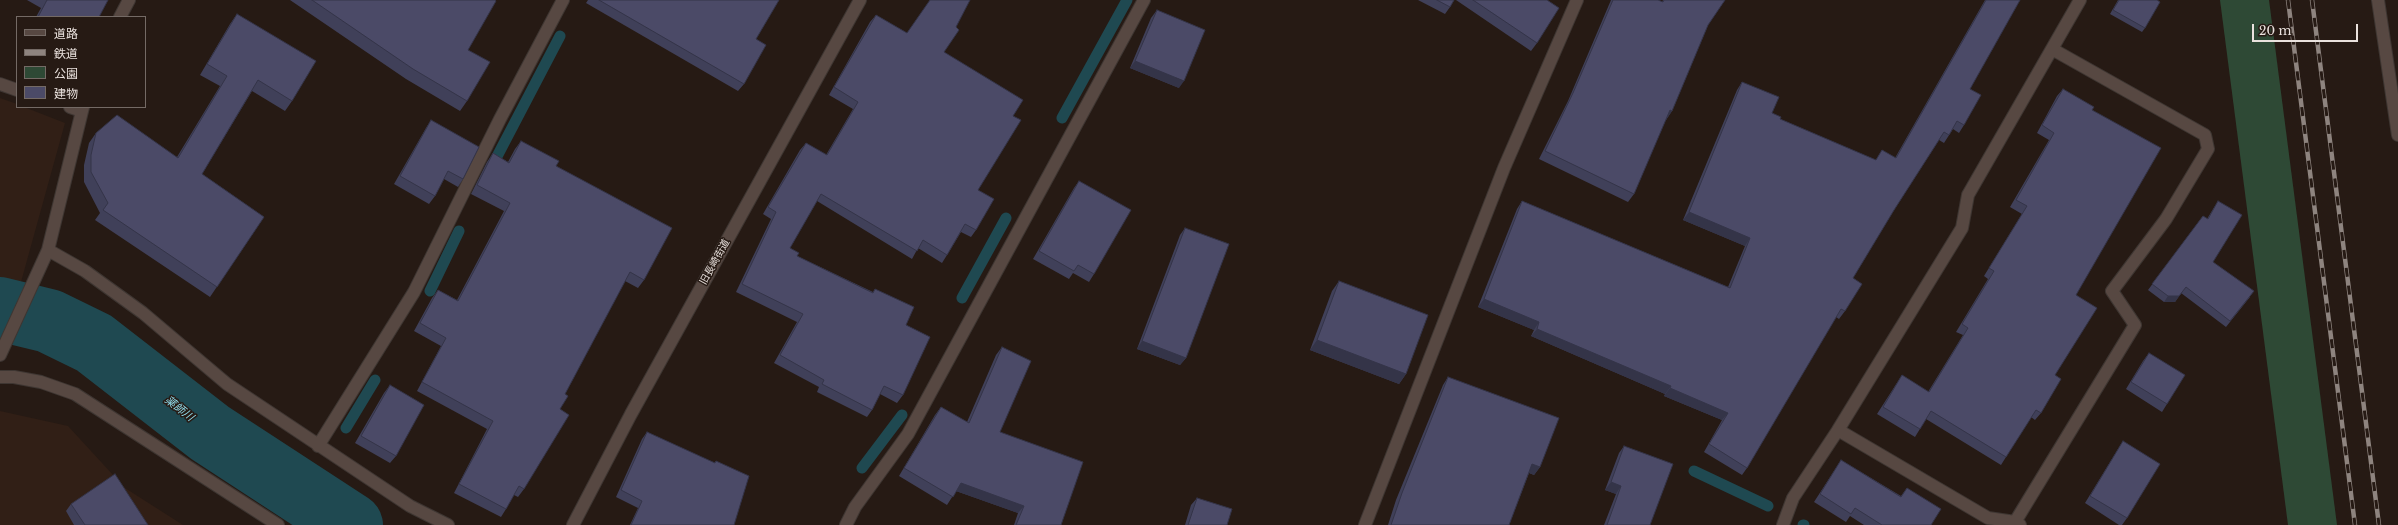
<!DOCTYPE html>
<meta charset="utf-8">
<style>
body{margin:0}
#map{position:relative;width:2398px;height:525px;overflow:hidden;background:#261a14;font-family:"Libre Baskerville","Noto Sans JP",serif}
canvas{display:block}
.legend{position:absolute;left:16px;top:16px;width:130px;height:92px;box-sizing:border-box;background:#261a14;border:1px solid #746a65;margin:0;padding:5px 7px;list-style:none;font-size:12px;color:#eae2de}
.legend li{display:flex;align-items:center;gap:8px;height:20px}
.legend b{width:20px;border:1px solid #746a65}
.scale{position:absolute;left:2252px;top:24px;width:106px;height:18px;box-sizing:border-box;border:2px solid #eae2de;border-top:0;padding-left:5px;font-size:12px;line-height:14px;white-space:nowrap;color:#eae2de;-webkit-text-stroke:3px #261a14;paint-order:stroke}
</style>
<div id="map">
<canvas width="2398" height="525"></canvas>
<ul class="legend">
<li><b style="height:5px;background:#574842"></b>道路</li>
<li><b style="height:5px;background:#8e847f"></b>鉄道</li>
<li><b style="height:11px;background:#2e4935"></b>公園</li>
<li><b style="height:11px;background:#4b4a67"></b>建物</li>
</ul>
<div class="scale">20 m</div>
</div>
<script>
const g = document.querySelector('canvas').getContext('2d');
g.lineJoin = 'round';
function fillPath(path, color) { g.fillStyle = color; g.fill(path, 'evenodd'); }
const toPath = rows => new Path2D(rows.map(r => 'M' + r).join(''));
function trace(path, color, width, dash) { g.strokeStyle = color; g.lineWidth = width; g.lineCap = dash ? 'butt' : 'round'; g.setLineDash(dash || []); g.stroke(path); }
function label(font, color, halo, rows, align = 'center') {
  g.font = font + ' "Libre Baskerville","Noto Sans JP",serif'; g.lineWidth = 3; g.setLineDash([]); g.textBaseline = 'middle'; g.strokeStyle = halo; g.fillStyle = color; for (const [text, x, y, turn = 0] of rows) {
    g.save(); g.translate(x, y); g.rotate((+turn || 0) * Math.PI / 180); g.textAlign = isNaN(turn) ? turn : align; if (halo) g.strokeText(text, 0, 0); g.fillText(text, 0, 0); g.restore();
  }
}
const built = toPath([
 [0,98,17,104,17,107,24,107,65,123,21,282,0,281],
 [0,411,68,426,125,488,183,525,0,525]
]);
const green = toPath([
 [2220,0,2269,0,2337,525,2288,525]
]);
const stream = toPath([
 [1062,118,1127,0],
 [491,168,560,36],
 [430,291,459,231],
 [962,298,1006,218],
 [346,428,375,380],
 [862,468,902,415],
 [1694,471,1768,506],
 [1803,525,1804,525]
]);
const river = toPath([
 [0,309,49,321,94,343,210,433,351,525]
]);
const minor = toPath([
 [2378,0,2398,135],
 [120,17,129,0],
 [0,84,17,90],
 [70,107,82,111],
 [48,250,85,271,143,313,227,384,410,506,448,525],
 [0,355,48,250,83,107],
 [0,377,14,377,41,382,75,394,278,525],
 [318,446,414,292,500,119,563,0],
 [2015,522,2135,325,2112,291,2166,219,2208,149,2205,135,2052,49],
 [573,525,631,414,860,0],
 [846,525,855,507,908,434,1144,0],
 [1365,525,1504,168,1577,0],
 [1783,525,1793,498,1838,430],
 [2020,525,2015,522,1988,518,1838,430,1962,228,1968,195,2080,0]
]);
const rail = toPath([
 [2288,0,2355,525],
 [2312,0,2379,525]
]);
const wall = toPath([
 [27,0,108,0,99,17,36,17,41,8],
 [290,0,495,0,468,50,467,101,460,111,406,79],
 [588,0,779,0,756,39,744,84,738,91,586,3],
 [1418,0,1454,0,1450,7,1445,14],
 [1456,0,1547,0,1537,43,1531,51],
 [1611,0,1658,0,1662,2,1663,0,1725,0,1708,25,1672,111,1666,120,1666,119,1634,194,1628,202,1539,159,1568,101],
 [1985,0,2020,0,1970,89,1964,125,1959,133,1953,129,1944,143,1939,140,1894,210,1853,278,1845,311,1839,319,1836,317,1747,468,1742,475,1704,452,1722,420,1664,396,1665,394,1531,336,1534,330,1478,307,1517,209,1522,201,1728,287,1745,246,1683,220,1737,90,1742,82,1772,113,1780,119,1876,160,1882,150,1895,158],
 [2118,0,2157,0,2145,28,2142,32,2110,14],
 [1157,10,1179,88,1130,68,1151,18],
 [237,14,292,101,285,111,252,91,202,174,264,217,210,297,95,220,100,213,84,182,84,165,89,143,96,133,177,157,220,86,200,75,230,24],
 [876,15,907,33,956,27,944,52,1013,116,978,190,976,230,971,237,961,232,947,255,942,263,918,248,912,259,817,201,790,248,797,256,873,292,875,289,906,325,903,395,897,403,880,394,872,410,867,417,817,392,819,387,774,363,797,322,736,292,771,219,763,214,800,150,806,143,826,155,853,109,829,95,870,22],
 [2063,89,2092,110,2076,295,2055,375,2041,413,2035,420,2031,417,2001,465,1926,419,1915,437,1877,414,1902,375,1928,392,1963,335,1956,332,1988,279,1984,276,2022,214,2010,207,2049,140,2037,133,2057,96],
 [431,120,463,179,458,187,444,179,435,196,429,204,394,184,426,128],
 [521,141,556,166,644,280,638,288,625,281,565,394,560,409,524,489,518,497,514,495,506,509,501,517,454,493,487,429,417,391,441,346,414,331,432,298,438,290,457,300,504,211,471,194,487,162,493,153,508,162,515,149],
 [1079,181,1094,274,1089,282,1073,273,1069,279,1033,259,1074,188],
 [2218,201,2213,262,2250,297,2226,327,2181,293,2175,302,2164,302,2148,290,2203,216,2207,219],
 [1185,228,1186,358,1180,365,1137,349,1180,235],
 [1339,281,1406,374,1399,384,1310,350,1332,291],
 [1002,347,1000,432,1061,525,1014,525,1018,513,956,491,947,505,899,476,935,415,941,407,967,422,996,355],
 [2149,353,2167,404,2162,412,2126,389,2143,361],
 [1448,377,1540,467,1534,475,1529,473,1509,525,1388,525,1396,500,1443,385],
 [390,385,396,456,390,463,355,443,384,393],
 [647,432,714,463,716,461,734,525,630,525,638,508,616,497,642,439],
 [2123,441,2127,518,2122,525,2119,525,2085,503,2118,449],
 [1624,446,1650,525,1604,525,1616,494,1605,490,1619,453],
 [1841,460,1901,496,1907,488,1931,525,1864,525,1850,516,1846,522,1814,502],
 [1197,498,1227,525,1185,525,1191,505],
 [71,504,148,525,74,525,66,511]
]);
const shadedWall = toPath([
 [1135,61,1184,81,1179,88,1130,68],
 [1670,110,1672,111,1666,120,1664,119],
 [1689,212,1750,238,1745,246,1683,220],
 [2186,287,2175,302,2164,302,2168,296],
 [1484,299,1539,322,1534,330,1478,307],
 [1537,329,1671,386,1665,394,1531,336],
 [1317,340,1406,374,1399,384,1310,350],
 [1142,341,1186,358,1180,365,1137,349],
 [1670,388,1728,413,1722,420,1664,396],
 [1532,464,1540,467,1534,475,1527,472],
 [1611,482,1621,486,1616,494,1605,490],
 [961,483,1024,506,1018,513,956,491]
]);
const building = toPath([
 [47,0,108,0,99,17,38,17,47,0],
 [312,0,495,0,496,1,468,50,490,62,467,101,413,69,312,0],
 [599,0,779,0,756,39,766,45,744,84,599,0],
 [930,0,970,0,956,27,959,30,944,52,1023,100,1013,116,1021,120,978,190,994,199,976,230,965,224,947,255,923,240,917,251,821,194,790,248,799,253,797,256,873,293,875,289,914,307,906,325,930,337,903,395,884,386,872,410,822,384,824,380,780,355,803,314,742,284,776,212,768,207,806,143,827,155,858,102,834,87,876,15,907,33,930,0],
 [1437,0,1454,0,1450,7,1437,0],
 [1473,0,1547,0,1559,8,1537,43,1473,0],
 [1613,0,1658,0,1663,2,1664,0,1725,0,1708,25,1672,111,1670,110,1634,194,1545,151,1573,93,1613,0],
 [1986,0,2020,0,1970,89,1981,95,1964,125,1957,121,1949,135,1944,132,1894,210,1853,278,1862,284,1845,311,1841,309,1747,468,1709,444,1728,413,1670,388,1671,386,1537,329,1539,322,1484,299,1522,201,1730,288,1750,238,1689,212,1742,82,1779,97,1772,113,1781,117,1780,119,1876,160,1882,150,1896,158,1986,0],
 [2119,0,2157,0,2160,2,2145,28,2113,10,2119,0],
 [1157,10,1205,30,1184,81,1135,61,1157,10],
 [237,14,316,61,292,101,258,80,202,174,264,217,217,287,103,210,108,203,91,172,91,155,96,133,117,115,178,158,227,76,207,64,237,14],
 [2063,89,2094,107,2092,110,2161,148,2076,295,2097,308,2055,375,2061,379,2041,413,2036,410,2006,457,1931,411,1920,429,1883,407,1902,375,1929,392,1968,328,1962,324,1994,271,1989,268,2027,206,2016,200,2054,133,2042,125,2063,89],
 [431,120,479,147,463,179,448,171,435,196,400,176,431,120],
 [521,141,559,161,556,166,672,228,644,280,630,272,565,394,568,396,560,409,569,415,524,489,519,486,506,509,459,484,493,421,422,382,446,338,420,323,438,290,458,301,510,203,477,185,493,153,509,163,521,141],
 [1079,181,1131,210,1094,274,1078,265,1074,271,1039,251,1079,181],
 [2218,201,2242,215,2213,262,2254,291,2230,321,2186,287,2179,296,2168,296,2152,284,2203,216,2208,219,2218,201],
 [1185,228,1229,244,1186,358,1142,341,1185,228],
 [1339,281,1428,315,1406,374,1317,340,1339,281],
 [1002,347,1031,361,1000,432,1083,462,1061,525,1016,525,1024,506,961,483,953,497,904,468,941,407,969,423,1002,347],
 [2149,353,2185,375,2167,404,2131,382,2149,353],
 [1448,377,1559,418,1540,467,1532,464,1509,525,1391,525,1402,493,1448,377],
 [390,385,424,405,396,456,361,436,390,385],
 [647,432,715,463,716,461,749,476,734,525,631,525,642,501,621,490,647,432],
 [2123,441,2160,464,2127,518,2090,496,2123,441],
 [1624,446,1673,464,1650,525,1607,525,1621,486,1611,482,1624,446],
 [1841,460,1901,497,1907,488,1941,509,1931,525,1882,525,1855,508,1851,514,1820,494,1841,460],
 [115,474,148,525,85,525,71,504,115,474],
 [1197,498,1232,509,1227,525,1188,525,1197,498]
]);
const streetNames = [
 ["旧長崎街道",715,262,-61]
];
const waterNames = [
 ["薬師川",179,409,38]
];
fillPath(built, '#311f16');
fillPath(green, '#2e4935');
trace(stream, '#1f4951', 11);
trace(river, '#1f4951', 64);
trace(minor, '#3e3632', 14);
trace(minor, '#574842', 12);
trace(rail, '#8e847f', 4.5);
trace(rail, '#261a14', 3, [9]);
fillPath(wall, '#404059');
fillPath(shadedWall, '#343448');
fillPath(building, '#4b4a67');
trace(building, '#343448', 1);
label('10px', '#eae2de', '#261a14', streetNames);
label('italic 11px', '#8fdbea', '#261a14', waterNames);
</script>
